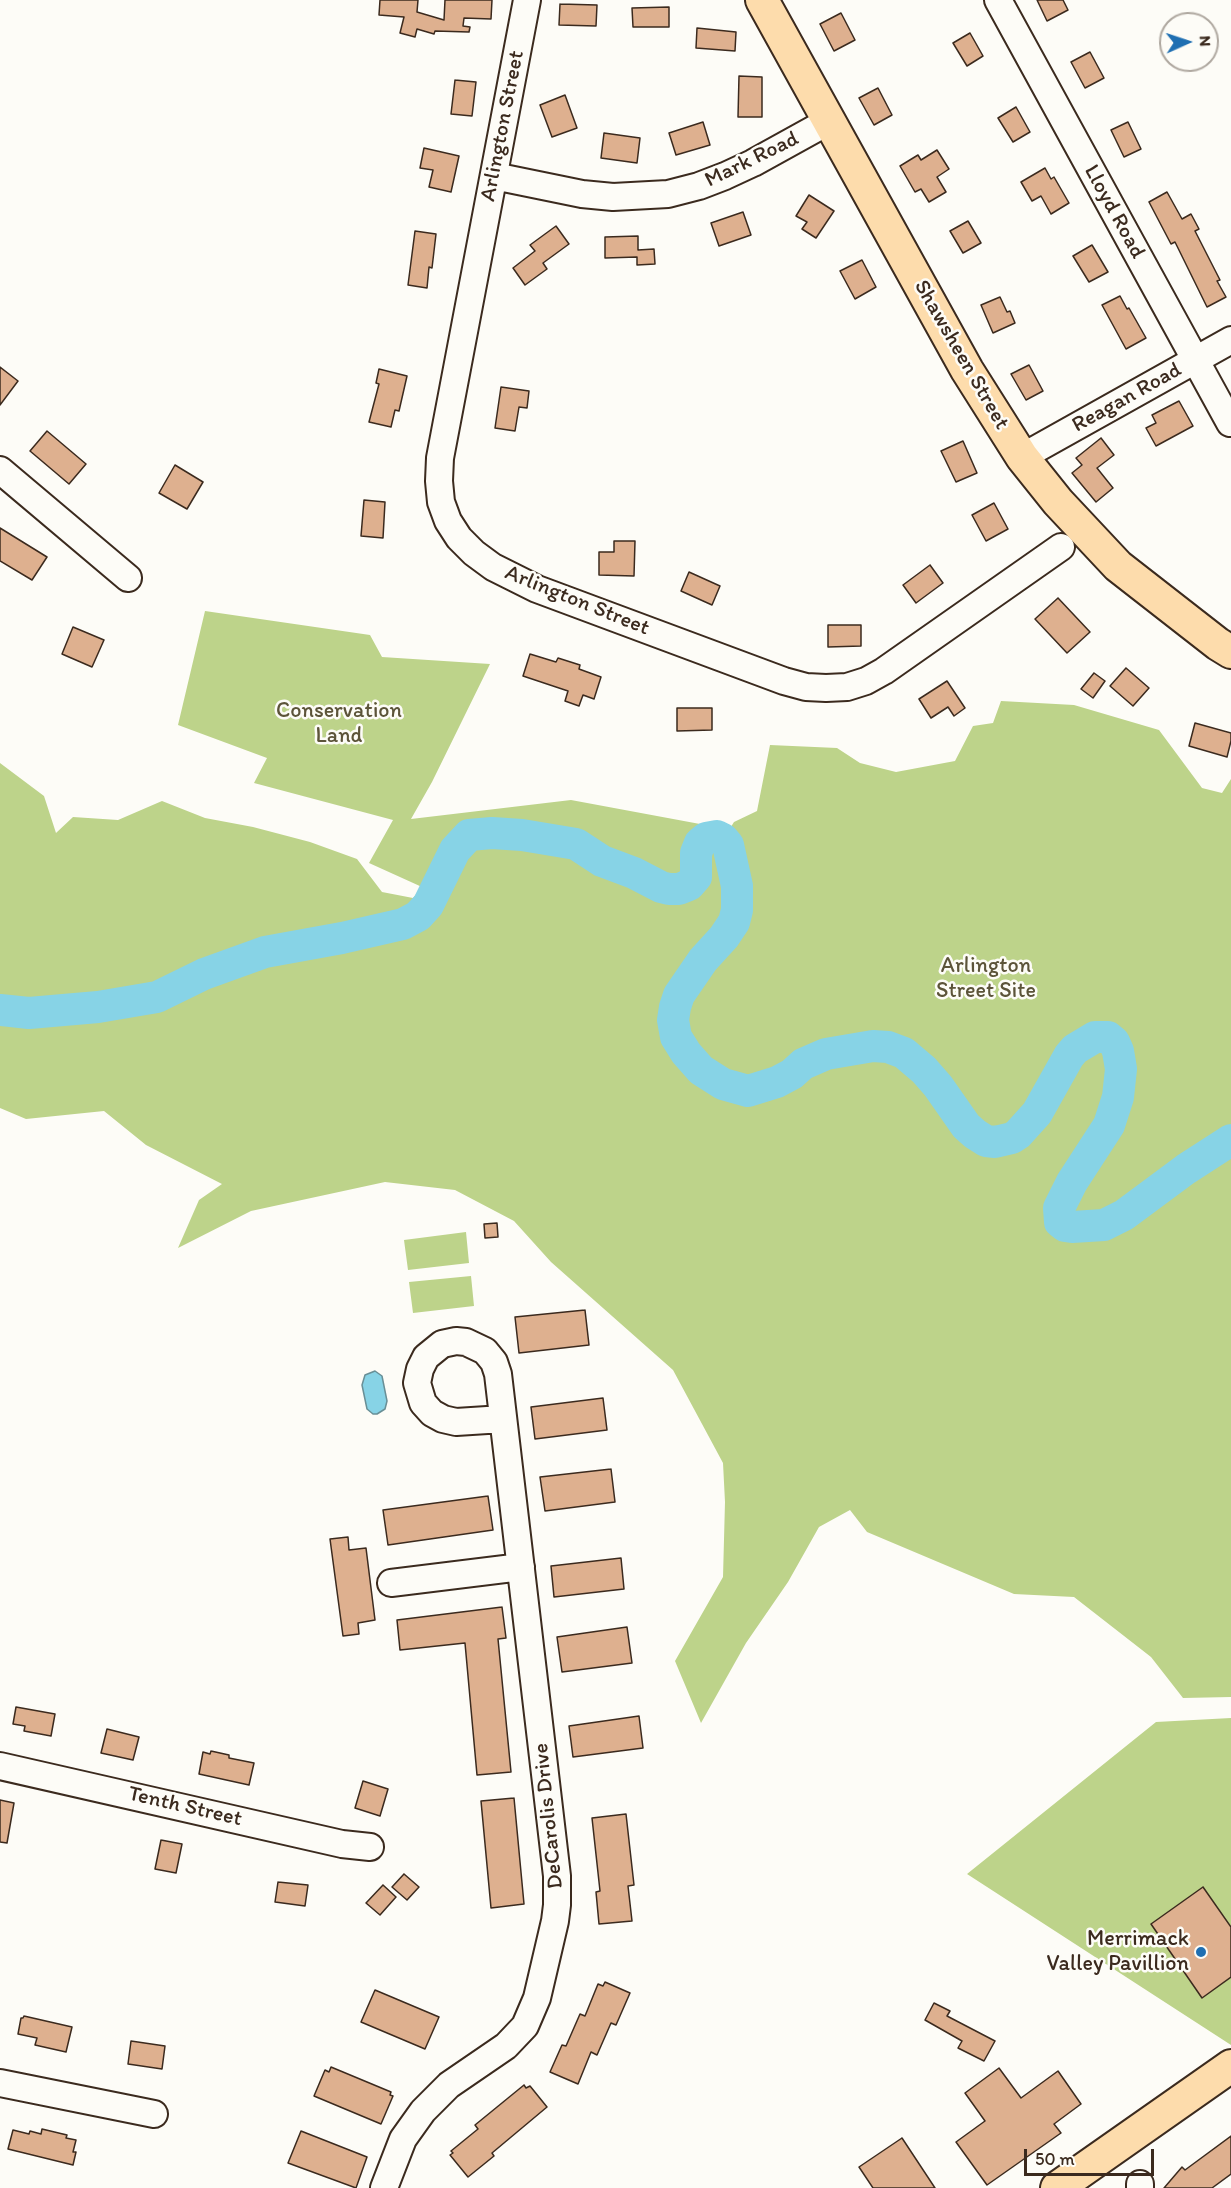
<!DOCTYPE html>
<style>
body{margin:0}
#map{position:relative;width:1231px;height:2188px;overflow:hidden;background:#fdfcf7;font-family:Itim,sans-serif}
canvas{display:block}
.north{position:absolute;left:1159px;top:12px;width:60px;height:60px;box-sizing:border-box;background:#fdfcf7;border:2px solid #afa8a0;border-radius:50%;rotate:87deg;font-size:16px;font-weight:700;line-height:24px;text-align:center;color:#3b2a1e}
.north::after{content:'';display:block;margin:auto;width:21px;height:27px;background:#1f6fb2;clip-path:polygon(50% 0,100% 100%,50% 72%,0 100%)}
.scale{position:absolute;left:1024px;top:2149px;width:130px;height:27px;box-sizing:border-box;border:3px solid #3b2a1e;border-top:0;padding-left:8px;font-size:18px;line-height:21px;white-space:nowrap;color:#3b2a1e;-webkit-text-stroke:4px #fdfcf7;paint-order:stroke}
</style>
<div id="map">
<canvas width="1231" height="2188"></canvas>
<div class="north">N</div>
<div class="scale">50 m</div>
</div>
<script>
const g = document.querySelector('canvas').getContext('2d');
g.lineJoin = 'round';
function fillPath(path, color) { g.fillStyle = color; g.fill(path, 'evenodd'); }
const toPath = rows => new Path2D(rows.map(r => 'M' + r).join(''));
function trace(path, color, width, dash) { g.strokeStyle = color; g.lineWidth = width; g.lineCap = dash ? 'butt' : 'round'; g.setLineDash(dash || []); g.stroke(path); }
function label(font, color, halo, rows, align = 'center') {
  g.font = font + ' Itim,sans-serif'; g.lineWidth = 5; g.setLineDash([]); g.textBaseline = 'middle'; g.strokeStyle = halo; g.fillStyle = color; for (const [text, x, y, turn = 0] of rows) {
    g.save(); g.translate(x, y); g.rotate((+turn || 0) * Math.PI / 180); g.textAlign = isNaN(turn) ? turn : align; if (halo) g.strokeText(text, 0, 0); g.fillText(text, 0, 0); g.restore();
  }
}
const green = toPath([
 [205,611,370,635,382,657,490,664,432,782,411,819,571,800,700,824,722,841,734,822,757,811,770,745,837,748,860,763,896,772,955,761,973,726,993,723,1001,701,1074,705,1159,730,1202,788,1222,793,1231,779,1231,1697,1183,1698,1151,1657,1074,1597,1014,1594,867,1532,850,1510,819,1527,788,1582,746,1643,701,1723,675,1661,723,1577,725,1502,723,1463,673,1370,551,1262,514,1221,455,1190,385,1182,251,1211,178,1248,199,1200,222,1184,146,1145,104,1111,26,1119,0,1108,0,763,44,796,56,833,73,817,118,820,162,801,205,818,253,827,310,842,357,859,382,892,413,898,422,887,369,863,393,820,254,783,267,758,178,725],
 [466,1232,469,1263,408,1270,404,1240],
 [471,1276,474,1306,413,1313,409,1282],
 [1231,1718,1231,2045,967,1874,1156,1722]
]);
const water = toPath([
 [375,1371,382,1376,387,1401,385,1409,377,1414,373,1414,367,1409,362,1385,365,1375,375,1371]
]);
const river = toPath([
 [0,1010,29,1013,98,1007,157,997,204,974,265,952,342,938,403,924,418,916,428,905,455,850,469,835,492,833,522,835,576,844,602,861,634,873,661,887,669,889,679,889,689,885,696,877,696,853,700,843,706,838,717,836,723,839,728,845,737,886,737,910,734,922,724,937,703,960,679,995,675,1007,673,1020,676,1037,686,1053,701,1070,723,1084,748,1091,777,1082,792,1074,803,1064,826,1054,873,1046,888,1047,904,1053,924,1070,938,1086,966,1126,975,1134,986,1141,995,1142,1012,1138,1018,1134,1037,1113,1069,1056,1075,1049,1095,1037,1108,1037,1114,1042,1118,1051,1121,1069,1118,1097,1109,1125,1072,1182,1059,1208,1060,1222,1065,1226,1072,1227,1104,1225,1124,1215,1186,1169,1231,1140]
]);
const building = toPath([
 [380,0,418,0,417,12,444,20,445,0,492,0,491,19,464,18,463,26,470,27,469,32,435,31,434,34,417,29,415,37,400,33,404,17,379,15,380,0],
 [1037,0,1063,0,1068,10,1047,21,1037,0],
 [560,4,597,5,596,26,559,25,560,4],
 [669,7,669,27,633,27,632,8,669,7],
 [841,13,855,40,834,51,820,24,841,13],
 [697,28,736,32,735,51,696,48,697,28],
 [970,33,983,56,967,66,953,43,970,33],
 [1090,52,1104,78,1085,88,1071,62,1090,52],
 [739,76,762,77,762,117,738,117,739,76],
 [455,80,476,82,472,116,451,114,455,80],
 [878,88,892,115,874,125,859,98,878,88],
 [565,95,577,128,552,137,540,105,565,95],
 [1016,107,1030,132,1013,142,998,118,1016,107],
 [703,122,710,145,676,155,669,133,703,122],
 [1128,122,1141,149,1124,157,1111,130,1128,122],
 [604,133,640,138,637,163,601,158,604,133],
 [424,148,459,156,451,192,429,187,433,170,420,168,424,148],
 [937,150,949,169,937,177,946,192,929,202,921,189,915,192,900,166,918,155,921,160,937,150],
 [1045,168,1051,179,1054,177,1069,203,1051,214,1041,196,1032,201,1021,182,1045,168],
 [1167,192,1182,219,1191,214,1199,229,1195,231,1220,280,1217,281,1226,297,1207,307,1175,242,1171,244,1149,202,1167,192],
 [809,195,834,211,816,238,802,229,807,222,796,216,809,195],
 [743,212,751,235,719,246,711,223,743,212],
 [968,221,981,243,963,253,950,231,968,221],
 [556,226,569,244,543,263,547,269,525,285,513,268,535,251,530,245,556,226],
 [415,231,436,234,432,268,429,267,427,288,408,285,415,231],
 [638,236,638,250,654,249,655,264,637,265,637,257,605,258,605,237,638,236],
 [1092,245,1108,272,1089,282,1073,256,1092,245],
 [862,260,876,287,855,299,840,271,862,260],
 [1120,296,1127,309,1129,308,1146,338,1126,349,1102,305,1120,296],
 [1000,297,1007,312,1010,311,1015,323,993,333,981,305,1000,297],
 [1029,365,1043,391,1026,400,1011,374,1029,365],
 [0,367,18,381,0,405,0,367],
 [379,369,407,376,399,411,395,410,391,427,369,422,379,384,376,383,379,369],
 [501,387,529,391,527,408,519,407,515,431,495,428,501,387],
 [1179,401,1193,426,1156,446,1146,428,1156,423,1152,415,1179,401],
 [47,431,86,464,69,484,30,451,47,431],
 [1101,438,1114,455,1097,468,1113,488,1096,502,1072,473,1082,465,1076,458,1101,438],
 [963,441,977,473,956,482,941,451,963,441],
 [175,465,203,482,187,509,159,493,175,465],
 [364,500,385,502,383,538,361,536,364,500],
 [994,503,1008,529,986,541,972,515,994,503],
 [0,528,47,557,32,580,0,561,0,528],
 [614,541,635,541,634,576,599,575,599,552,614,552,614,541],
 [930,565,943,583,916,603,903,585,930,565],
 [689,572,720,586,712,605,681,591,689,572],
 [1058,598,1090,632,1067,653,1035,619,1058,598],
 [828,625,861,625,861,646,828,647,828,625],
 [73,627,104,640,92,667,62,654,73,627],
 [530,654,556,662,558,658,580,665,579,669,601,677,594,699,583,695,579,706,565,701,568,691,523,676,530,654],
 [1126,668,1149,688,1133,706,1110,686,1126,668],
 [1094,673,1105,681,1093,698,1081,689,1094,673],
 [947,681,965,708,954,716,948,707,931,718,919,699,947,681],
 [677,708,712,708,712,730,677,731,677,708],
 [1195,723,1231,733,1231,741,1227,757,1189,746,1195,723],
 [497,1223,498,1237,485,1238,484,1224,497,1223],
 [585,1310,589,1345,519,1353,515,1317,585,1310],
 [603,1398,607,1430,535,1439,531,1407,603,1398],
 [611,1469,615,1502,545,1511,540,1477,611,1469],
 [488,1496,493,1530,388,1545,383,1510,488,1496],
 [348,1537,349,1550,366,1548,375,1620,358,1623,359,1634,343,1636,330,1539,348,1537],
 [621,1558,624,1589,554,1597,551,1566,621,1558],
 [502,1607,506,1638,498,1639,511,1772,477,1775,465,1643,400,1650,397,1620,502,1607],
 [627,1627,632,1663,562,1672,557,1637,627,1627],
 [16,1707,55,1714,51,1736,24,1731,25,1726,13,1724,16,1707],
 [639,1716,643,1748,573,1757,569,1726,639,1716],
 [107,1729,139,1737,133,1760,101,1753,107,1729],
 [211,1751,229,1755,229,1758,254,1763,249,1785,199,1774,203,1752,210,1754,211,1751],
 [363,1781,388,1789,380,1816,355,1808,363,1781],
 [514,1798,524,1904,491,1908,481,1801,514,1798],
 [0,1800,14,1803,7,1843,0,1842,0,1800],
 [626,1814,634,1885,628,1886,632,1921,599,1924,596,1892,600,1891,592,1818,626,1814],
 [161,1840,182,1844,176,1873,155,1869,161,1840],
 [404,1874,419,1887,407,1900,392,1887,404,1874],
 [278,1882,308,1885,305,1906,275,1902,278,1882],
 [383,1885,396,1897,380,1915,366,1903,383,1885],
 [1203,1887,1231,1927,1231,1977,1202,1998,1151,1924,1203,1887],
 [605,1982,630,1993,616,2025,611,2023,597,2055,591,2052,578,2084,550,2072,562,2045,566,2046,580,2014,585,2016,598,1984,603,1986,605,1982],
 [375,1990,439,2017,425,2049,361,2022,375,1990],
 [934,2003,950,2011,947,2016,995,2041,984,2061,958,2048,962,2041,925,2020,934,2003],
 [24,2016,72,2027,66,2052,35,2045,37,2038,18,2034,21,2018,23,2018,24,2016],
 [131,2041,165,2046,162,2069,128,2064,131,2041],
 [331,2067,391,2092,390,2095,393,2096,381,2124,314,2096,325,2070,329,2072,331,2067],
 [999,2068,1021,2098,1058,2071,1081,2104,1054,2124,1061,2133,987,2185,956,2142,985,2121,965,2093,999,2068],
 [524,2085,526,2088,530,2086,547,2107,492,2153,494,2156,468,2177,450,2155,453,2153,451,2151,478,2129,475,2125,524,2085],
 [42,2129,67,2135,66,2138,76,2140,73,2152,76,2152,73,2165,8,2149,13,2130,29,2134,30,2131,41,2134,42,2129],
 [301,2131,367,2157,356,2188,288,2163,301,2131],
 [1231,2136,1231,2174,1212,2188,1164,2188,1182,2167,1185,2170,1231,2136],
 [902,2138,935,2188,873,2188,859,2167,902,2138]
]);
const minor = toPath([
 [527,0,440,458,439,481,441,502,448,521,459,538,474,553,493,567,537,589,784,681,806,687,826,688,847,687,866,681,884,671,1061,547],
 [998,0,1230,423],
 [494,176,582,194,613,197,668,194,699,186,725,176,753,163,829,121],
 [1022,457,1231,340],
 [0,470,128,578],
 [391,1583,521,1567],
 [0,1766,342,1844,370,1847],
 [0,2083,154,2114],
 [1140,2184,1140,2188],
 [384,2188,403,2139,423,2111,449,2085,506,2046,525,2026,537,1998,555,1921,557,1905,557,1876,498,1374,494,1362,485,1351,466,1342,456,1341,442,1344,426,1357,420,1369,417,1383,423,1403,432,1413,443,1419,456,1422,503,1419]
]);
const major = toPath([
 [762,0,967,370,1022,457,1058,502,1118,566,1218,644,1231,652],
 [1057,2188,1231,2066]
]);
const markers = [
 [1201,1952,6,"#1f6fb2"]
];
const streetNames = [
 ["Arlington Street",503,126,-79],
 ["Mark Road",752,160,-26],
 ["Lloyd Road",1114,212,61],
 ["Shawsheen Street",961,355,60],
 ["Reagan Road",1127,398,-29],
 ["Arlington Street",577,601,22],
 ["Tenth Street",185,1807,13],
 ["DeCarolis Drive",549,1816,-96]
];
const parkNames = [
 ["Conservation",339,711],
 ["Land",339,736],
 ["Arlington",986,966],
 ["Street Site",986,991]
];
const poiNames = [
 ["Merrimack",1189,1939],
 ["Valley Pavillion",1189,1964]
];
fillPath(green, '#bdd38a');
fillPath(water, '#87d3e6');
trace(water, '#698f96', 1.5);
trace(river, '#87d3e6', 32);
fillPath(building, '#deb08f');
trace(building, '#3b2a1e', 1.5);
trace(minor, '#3b2a1e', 30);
trace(major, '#3b2a1e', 36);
trace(minor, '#fdfcf7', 26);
trace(major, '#fddcac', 32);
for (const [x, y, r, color] of markers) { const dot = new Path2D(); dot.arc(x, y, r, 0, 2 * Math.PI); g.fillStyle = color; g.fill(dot); trace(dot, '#fdfcf7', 2); }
label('22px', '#3b2a1e', '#fdfcf7', streetNames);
label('22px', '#5c5439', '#fdfcf7', parkNames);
label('22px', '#3b2a1e', '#fdfcf7', poiNames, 'right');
</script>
